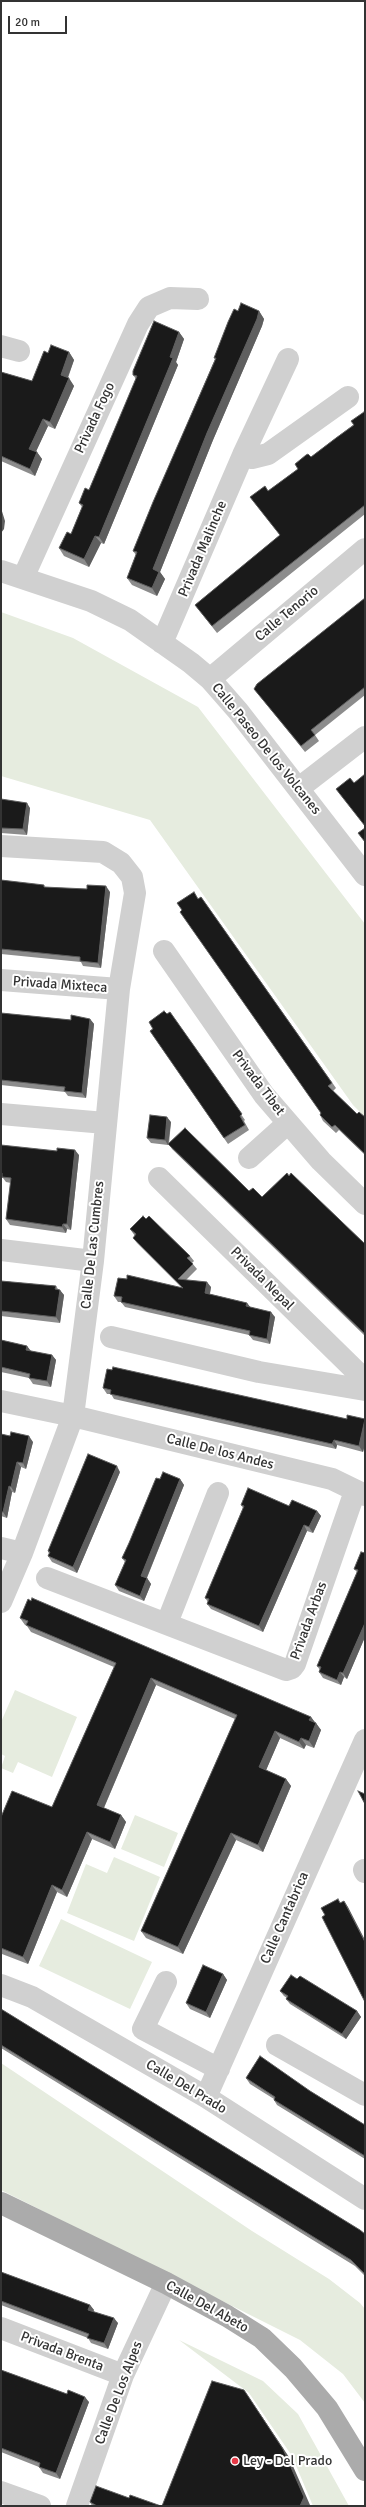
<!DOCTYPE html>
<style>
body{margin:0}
#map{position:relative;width:366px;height:2507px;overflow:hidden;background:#fff;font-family:Signika,sans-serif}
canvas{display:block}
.frame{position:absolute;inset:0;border:2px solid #333;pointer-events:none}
.scale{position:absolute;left:8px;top:16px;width:59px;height:18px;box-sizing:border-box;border:2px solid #333;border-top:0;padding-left:5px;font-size:12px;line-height:14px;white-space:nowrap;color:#333;-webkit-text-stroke:3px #fff;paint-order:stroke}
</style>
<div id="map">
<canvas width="366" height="2507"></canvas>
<div class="frame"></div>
<div class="scale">20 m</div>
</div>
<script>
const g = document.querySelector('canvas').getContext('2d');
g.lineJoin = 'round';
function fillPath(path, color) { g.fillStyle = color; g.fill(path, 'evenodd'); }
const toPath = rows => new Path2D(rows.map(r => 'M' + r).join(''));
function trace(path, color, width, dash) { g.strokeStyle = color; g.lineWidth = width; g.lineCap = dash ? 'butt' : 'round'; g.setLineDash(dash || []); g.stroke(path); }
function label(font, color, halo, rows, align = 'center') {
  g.font = font + ' Signika,sans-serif'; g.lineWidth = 4; g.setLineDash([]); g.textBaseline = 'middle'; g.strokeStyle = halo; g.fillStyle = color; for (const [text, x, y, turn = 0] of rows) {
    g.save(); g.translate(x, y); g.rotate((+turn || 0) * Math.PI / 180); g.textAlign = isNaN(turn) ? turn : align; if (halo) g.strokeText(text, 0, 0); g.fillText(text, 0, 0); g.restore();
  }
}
const green = toPath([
 [1,612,73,638,198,707,365,924,365,1117,353,1105,150,820,1,776],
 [15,1690,77,1717,52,1777,18,1762,13,1773,1,1768,5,1756,1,1754,1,1722],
 [135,1815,178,1833,164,1867,121,1849],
 [114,1857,160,1877,134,1941,67,1913,86,1864,107,1873],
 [61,1919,152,1962,130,2009,39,1966],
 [1,2063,252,2231,329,2279,360,2303,365,2309,365,2403,343,2374,300,2340,1,2190],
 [179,2340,263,2381,298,2414,349,2506,313,2506,292,2456,249,2393]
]);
const minor = toPath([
 [1,346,19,351],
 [243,455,252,458,268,454,348,397],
 [1,571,91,601,130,620,191,663,210,679,238,711,365,875],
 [23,578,138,324,149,307,170,298,198,299],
 [162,643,243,455,288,359],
 [210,679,365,549],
 [299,788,365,737],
 [1,846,103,852,121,863,132,877,135,893,119,989,93,1261,73,1416,22,1553,1,1602],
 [164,951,264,1095,321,1161,365,1204],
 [1,980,119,989],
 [1,1114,105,1123],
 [249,1158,288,1123],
 [159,1178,365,1380],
 [1,1250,93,1261],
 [111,1337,259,1372,365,1390],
 [1,1401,73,1416,332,1479,365,1495],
 [1,1548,22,1553],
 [47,1578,286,1670,292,1668,295,1664,355,1491],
 [167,1623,218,1493],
 [364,1870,365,1872],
 [166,1982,143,2029,219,2069],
 [1,1985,32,1997,206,2097,365,2199],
 [277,2045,365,2095],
 [206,2097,365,1740],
 [1,2328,123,2375],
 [1,2492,40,2506],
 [77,2506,123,2375,166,2283]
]);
const major = toPath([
 [1,2203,166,2283,227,2316,262,2338,293,2368,327,2408,365,2470]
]);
const wall = toPath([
 [238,311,259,311,264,319,262,326,213,440,160,572,165,579,157,596,132,585,127,578,136,555,133,551,215,359,214,358],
 [179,332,184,339,176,362,178,365,104,544,101,543,89,567,64,556,59,548,71,534,82,507,79,503,89,490,136,379,133,375],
 [69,352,74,360,68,378,74,386,55,429,48,426,36,451,42,459,35,476,1,461,1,372,32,381,48,353],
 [365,413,365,514,217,633,195,605,280,535,250,497,268,491,298,469,311,457,353,425],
 [365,598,365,695,315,735,319,741,305,752,254,689],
 [1,799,30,808,27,835,1,833],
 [1,880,46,887,110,892,101,968,83,966,81,962,1,954],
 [201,897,336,1088,333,1091,357,1114,365,1117,365,1155,339,1130,336,1133,323,1121,320,1115,321,1113,198,899],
 [170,1012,245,1120,244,1121,249,1130,228,1144,150,1031,167,1014],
 [1,1013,71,1020,90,1019,94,1024,86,1098,68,1096,65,1092,1,1085],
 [171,1122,169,1144,249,1191,365,1244,365,1336,172,1149,169,1144,168,1145,151,1143,147,1138],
 [1,1145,79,1155,71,1230,67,1229,66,1233,10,1225,6,1219,11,1183,6,1182,3,1178,1,1178],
 [130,1229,190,1256,194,1261,192,1263,197,1269,186,1280,211,1287,210,1294,247,1303,250,1307,275,1317,270,1344,253,1340,249,1335,125,1307,121,1302,118,1302,114,1296,181,1287,137,1243,133,1238,135,1236],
 [1,1281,56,1286,58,1289,64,1295,60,1323,1,1316],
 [1,1340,27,1346,30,1351,52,1355,56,1360,51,1387,33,1384,29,1378,1,1372],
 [103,1388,347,1419,365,1419,365,1444,363,1452,337,1445,336,1449,114,1399,111,1394,107,1394],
 [1,1434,33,1442,26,1469,21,1467,15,1493,12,1492,7,1518,1,1516],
 [120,1472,77,1573,52,1562,48,1556,49,1554,48,1551],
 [160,1479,180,1479,184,1485,147,1578,151,1584,144,1601,119,1591,115,1585,125,1562,122,1558],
 [241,1505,289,1506,317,1511,321,1516,313,1533,307,1531,263,1632,211,1609,207,1604,208,1602,205,1598,243,1508],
 [365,1553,365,1637,347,1679,344,1677,341,1685,323,1678,319,1672,320,1670,317,1666,357,1572,354,1569],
 [20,1618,311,1717,321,1730,314,1748,306,1745,304,1749,280,1738,266,1770,286,1779,291,1786,263,1852,236,1840,183,1954,146,1938,141,1931,235,1719,156,1685,104,1808,121,1815,126,1822,115,1849,92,1839,67,1897,57,1892,28,1964,2,1954,1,1953,1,1817,52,1807,114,1667,31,1632,27,1626,25,1625],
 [223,1974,227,1980,210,2018,190,2009,186,2003],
 [297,1979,357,2011,361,2017,346,2039,290,2004,286,1999,287,1998,284,1996,280,1991],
 [1,2009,365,2234,365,2276,355,2266,1,2048],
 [246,2078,310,2091,365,2125,365,2159,277,2105,274,2100,274,2099,250,2084],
 [1,2272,90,2305,94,2310,93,2311,118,2323,108,2349,91,2343,88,2338,1,2305],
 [1,2370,89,2402,60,2479,43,2473,39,2467,1,2452],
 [129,2498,161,2506,92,2506,90,2502]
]);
const shadedWall = toPath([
 [259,311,264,319,262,326,213,440,160,572,165,579,157,596,152,588,153,569,207,433],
 [179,332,184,339,176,362,178,365,104,544,99,537],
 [69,352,74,360,66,382,61,375],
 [69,378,74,386,55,429,50,422],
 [43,419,48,426,34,456,29,449],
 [37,452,42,459,35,476,30,469],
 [1,508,5,521,4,529,1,533],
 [95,536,101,543,89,567,84,559],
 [27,803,30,808,27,835,23,829],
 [106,886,110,892,101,968,98,963],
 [90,1019,94,1024,86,1098,82,1093],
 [167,1117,171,1122,168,1145,165,1140],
 [75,1150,79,1155,71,1230,67,1224],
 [63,1224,67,1229,66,1233,62,1227],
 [207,1282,211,1287,209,1298,205,1293],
 [60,1290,64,1295,60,1323,56,1317],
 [247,1303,251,1308,246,1306],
 [271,1312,275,1317,270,1344,267,1339],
 [27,1346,31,1351,26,1350],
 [52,1355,56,1360,51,1387,47,1381],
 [365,1421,365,1444,363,1452,359,1446],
 [29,1436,33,1442,26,1469,23,1463],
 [334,1440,337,1445,336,1449,332,1444],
 [17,1462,21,1467,15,1493,11,1487],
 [117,1466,120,1472,77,1573,73,1567],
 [180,1479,184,1485,145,1582,141,1576],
 [9,1486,12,1492,7,1518,3,1512],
 [317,1511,321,1516,313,1533,309,1527],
 [304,1525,307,1531,263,1632,259,1626],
 [147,1578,151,1584,144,1601,140,1596],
 [365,1623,365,1637,347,1679,343,1673],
 [340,1672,344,1677,341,1685,337,1680],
 [151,1678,156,1685,102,1812,97,1805],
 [311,1717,316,1724,309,1720],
 [316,1723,321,1730,314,1748,309,1741],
 [275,1731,280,1738,264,1775,259,1767],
 [301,1738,306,1745,304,1749,299,1742],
 [286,1779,291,1786,263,1852,258,1845],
 [121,1815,126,1822,115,1849,110,1842],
 [87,1832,92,1839,67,1897,62,1890],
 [231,1833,236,1840,183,1954,178,1947],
 [52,1885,57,1892,28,1964,23,1957],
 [344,1901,348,1907,365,1940,365,1942],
 [223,1974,227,1980,210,2018,206,2012],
 [357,2011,361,2017,346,2039,342,2034],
 [90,2305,94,2310,92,2315,88,2310],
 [114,2318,118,2323,108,2349,104,2343],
 [244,2390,289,2457,310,2505,309,2506,300,2506],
 [85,2397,89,2402,60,2479,56,2473]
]);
const building = toPath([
 [241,303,259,311,257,319,207,433,153,569,159,572,152,588,127,578,137,552,133,551,153,502,216,358,214,358,228,322,234,309,238,311,241,303],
 [154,321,179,332,170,357,173,358,99,537,95,536,84,559,59,548,67,532,71,534,83,505,79,503,85,488,89,490,137,376,133,375,133,371,154,321],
 [51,345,69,352,61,375,69,378,50,422,43,419,29,449,37,452,30,469,1,456,1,372,32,381,44,351,48,353,51,345],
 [364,412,365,413,365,505,212,626,195,605,280,535,250,497,265,486,268,491,298,469,295,464,306,455,308,454,311,457,336,438,354,425,351,421,364,412],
 [365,598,365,687,311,730,315,735,301,746,254,689,257,684,365,598],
 [365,774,365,826,336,789,350,778,354,783,365,774],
 [1,799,27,803,23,829,1,828,1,799],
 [365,828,365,842,358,833,365,828],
 [1,880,44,885,44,887,87,889,87,885,106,886,98,963,80,961,80,957,1,949,1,880],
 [194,892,198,899,201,897,332,1083,328,1086,357,1114,359,1112,365,1117,365,1154,335,1125,332,1127,320,1115,321,1113,180,912,182,910,177,903,194,892],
 [164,1011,167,1014,170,1012,242,1114,240,1116,245,1125,224,1138,150,1031,153,1029,149,1022,164,1011],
 [1,1013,71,1020,71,1015,90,1019,82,1093,64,1091,65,1087,1,1080,1,1013],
 [150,1115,167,1117,165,1140,147,1138,150,1115],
 [185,1128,249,1191,253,1188,262,1197,287,1173,289,1176,291,1173,365,1244,365,1334,168,1144,185,1128],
 [1,1145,57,1151,57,1148,75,1150,67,1224,63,1224,62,1227,6,1219,11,1178,2,1177,2,1173,1,1173,1,1145],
 [143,1216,146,1219,149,1216,190,1256,187,1258,193,1264,178,1279,207,1282,205,1293,247,1303,246,1306,271,1312,267,1339,249,1335,250,1331,121,1302,122,1297,114,1296,118,1278,127,1279,127,1275,183,1288,133,1238,136,1234,130,1229,143,1216],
 [1,1281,56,1286,55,1289,60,1290,56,1317,1,1311,1,1281],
 [1,1340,27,1346,26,1350,52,1355,47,1381,29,1378,30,1374,1,1367,1,1340],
 [113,1367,347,1419,347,1415,365,1419,359,1446,334,1440,332,1444,110,1394,111,1390,103,1388,107,1369,112,1370,113,1367],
 [11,1432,29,1436,23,1463,17,1462,11,1487,9,1486,3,1512,1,1512,1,1434,10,1436,11,1432],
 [88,1454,117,1466,73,1567,48,1556,50,1552,48,1551,88,1454],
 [163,1472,180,1479,141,1576,147,1578,140,1596,115,1585,126,1560,122,1558,129,1543,156,1478,160,1479,163,1472],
 [248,1488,289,1506,292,1500,317,1511,309,1527,304,1525,259,1626,207,1604,209,1599,205,1598,244,1506,241,1505,248,1488],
 [361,1552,365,1553,365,1623,343,1673,340,1672,337,1680,319,1672,321,1667,317,1666,358,1570,354,1569,361,1552],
 [32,1598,311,1717,309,1720,316,1723,309,1741,301,1738,299,1742,275,1731,259,1767,286,1779,258,1845,231,1833,178,1947,141,1931,237,1715,151,1678,97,1805,121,1815,110,1842,87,1832,62,1890,52,1885,23,1957,1,1948,1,1817,12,1791,52,1807,116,1663,26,1625,28,1621,20,1618,28,1599,31,1601,32,1598],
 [358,1791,365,1794,365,1804,358,1791],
 [338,1899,340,1903,344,1901,365,1942,365,2002,322,1917,325,1915,321,1908,338,1899],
 [203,1965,223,1974,206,2012,186,2003,203,1965],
 [291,1975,297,1979,300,1976,357,2011,342,2034,286,1999,288,1996,280,1991,291,1975],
 [1,2009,360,2230,365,2234,365,2274,351,2260,1,2045,1,2009],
 [260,2056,310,2091,365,2125,365,2156,274,2100,275,2097,246,2078,260,2056],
 [1,2272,90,2305,88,2310,114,2318,104,2343,87,2338,89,2334,1,2301,1,2272],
 [1,2370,67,2394,68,2390,85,2397,56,2473,39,2467,40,2463,1,2448,1,2370],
 [212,2381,244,2390,283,2449,304,2497,300,2506,162,2506,212,2381],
 [96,2486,129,2498,130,2495,161,2506,97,2506,90,2502,96,2486]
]);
const markers = [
 [235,2461,4,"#e63946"]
];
const streetNames = [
 ["Privada Fogo",95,418,-65],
 ["Privada Malinche",203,549,-67],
 ["Calle Tenorio",287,614,-40],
 ["Calle Paseo De los Volcanes",266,749,51],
 ["Privada Mixteca",60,985,4],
 ["Privada Tibet",258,1083,53],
 ["Calle De Las Cumbres",93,1245,-84],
 ["Privada Nepal",262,1279,45],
 ["Calle De los Andes",220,1452,14],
 ["Privada Arbas",309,1621,-70],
 ["Calle Cantabrica",285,1918,-66],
 ["Calle Del Prado",186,2087,31],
 ["Calle Del Abeto",207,2307,29],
 ["Privada Brenta",62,2352,21],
 ["Calle De Los Alpes",119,2393,-69]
];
const poiNames = [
 ["Ley - Del Prado",243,2461]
];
fillPath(green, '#e6ecdf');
trace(minor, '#d0d0d0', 22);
trace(major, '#ababab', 22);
fillPath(wall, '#8c8c8c');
fillPath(shadedWall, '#5f5f5f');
fillPath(building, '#1a1a1a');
trace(building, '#5f5f5f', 1);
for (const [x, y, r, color] of markers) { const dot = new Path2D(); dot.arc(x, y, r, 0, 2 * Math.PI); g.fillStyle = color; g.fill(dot); trace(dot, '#fff', 1.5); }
label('14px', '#333', '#fff', streetNames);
label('14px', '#333', '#fff', poiNames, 'left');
</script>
